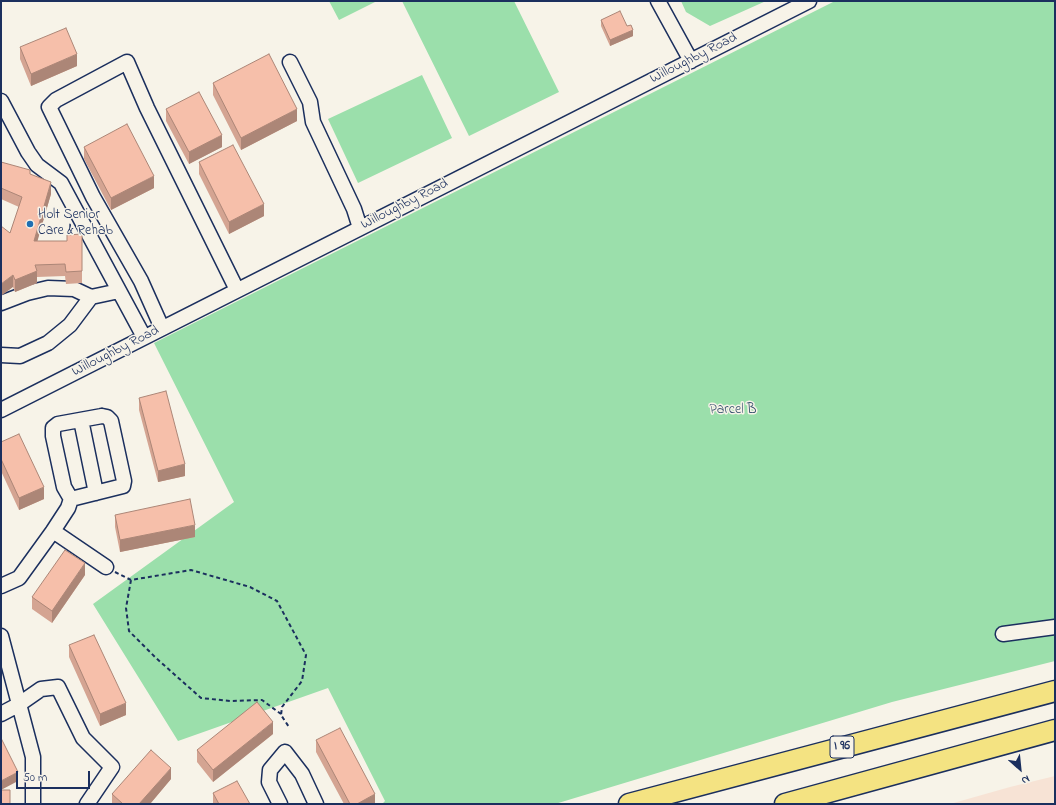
<!DOCTYPE html>
<style>
body{margin:0}
#map{position:relative;width:1056px;height:805px;overflow:hidden;background:#f7f3e8;font-family:"Indie Flower",sans-serif}
canvas{display:block}
.frame{position:absolute;inset:0;border:2px solid #1b2f5e;pointer-events:none}
.north{position:absolute;left:1000px;top:749px;width:40px;height:40px;-webkit-text-stroke:3px #f7f3e8;paint-order:stroke;rotate:153deg;font-size:11px;font-weight:700;line-height:16px;text-align:center;color:#1b2f5e}
.north::after{content:'';display:block;margin:auto;width:14px;height:18px;background:#1b2f5e;clip-path:polygon(50% 0,100% 100%,50% 72%,0 100%)}
.scale{position:absolute;left:16px;top:771px;width:74px;height:18px;box-sizing:border-box;border:2px solid #1b2f5e;border-top:0;padding-left:5px;font-size:12px;line-height:14px;white-space:nowrap;color:#1b2f5e;-webkit-text-stroke:3px #f7f3e8;paint-order:stroke}
</style>
<div id="map">
<canvas width="1056" height="805"></canvas>
<div class="frame"></div>
<div class="north">N</div>
<div class="scale">50 m</div>
</div>
<script>
const g = document.querySelector('canvas').getContext('2d');
g.lineJoin = 'round';
function fillPath(path, color) { g.fillStyle = color; g.fill(path, 'evenodd'); }
const toPath = rows => new Path2D(rows.map(r => 'M' + r).join(''));
function trace(path, color, width, dash) { g.strokeStyle = color; g.lineWidth = width; g.lineCap = dash ? 'butt' : 'round'; g.setLineDash(dash || []); g.stroke(path); }
function label(font, color, halo, rows, align = 'center') {
  g.font = font + ' "Indie Flower",sans-serif'; g.lineWidth = 3; g.setLineDash([]); g.textBaseline = 'middle'; g.strokeStyle = halo; g.fillStyle = color; for (const [text, x, y, turn = 0] of rows) {
    g.save(); g.translate(x, y); g.rotate((+turn || 0) * Math.PI / 180); g.textAlign = isNaN(turn) ? turn : align; if (halo) g.strokeText(text, 0, 0); g.fillText(text, 0, 0); g.restore();
  }
}
const built = toPath([
 [1055,776,1055,804,950,804,1010,787]
]);
const green = toPath([
 [329,1,377,1,339,20],
 [402,1,514,1,559,92,469,136],
 [681,1,766,1,710,26,686,12],
 [835,1,1055,1,1055,661,892,702,555,804,382,804,385,801,328,688,178,741,93,604,234,502,154,343],
 [422,75,452,138,358,183,328,119]
]);
const path = toPath([
 [115,572,131,580,191,570,250,587,277,601,306,655,302,681,282,707,281,715,289,727],
 [131,580,126,608,129,631,156,658,201,698,230,701,262,700,281,714]
]);
const minor = toPath([
 [658,1,691,61],
 [290,62,310,102,313,122,354,209,360,228],
 [1,101,28,152,37,165,61,183,144,337],
 [1,303,27,293,48,288,74,289,91,297,119,291],
 [162,328,141,281,93,197,49,107,56,100,127,62,147,108,237,290],
 [1,355,20,356,48,343,70,325,91,297],
 [1,410,809,1],
 [102,416,107,417,111,421,124,481,123,486,71,499,64,487,53,436,53,428,58,424,102,416],
 [81,420,96,493],
 [53,531,106,567],
 [1,586,19,578,53,531,68,508,71,499],
 [1003,634,1055,627],
 [1,636,33,757,33,804],
 [1,714,18,705,41,689,58,687,83,738,112,767,87,804],
 [280,804,269,782,270,770,285,752,302,774,316,804]
]);
const highway = toPath([
 [629,804,1055,691],
 [785,804,1055,730]
]);
const wall = toPath([
 [601,20,627,26,633,36,610,46,601,26],
 [20,47,77,66,31,86,20,59],
 [213,83,297,121,241,150,213,95],
 [166,109,222,147,189,164,166,121],
 [84,147,154,188,111,210,84,159],
 [1,162,30,174,51,194,37,241,67,241,82,234,82,283,66,284,65,276,37,277,37,283,15,292,13,287,10,233,19,207,1,199],
 [199,162,264,216,229,234,199,174],
 [139,398,185,476,158,482,139,410],
 [1,442,44,499,19,510,1,471],
 [115,515,195,537,120,552,115,527],
 [85,575,52,623,32,609,32,597],
 [69,645,126,715,100,726,69,657],
 [273,734,213,782,197,762,197,750],
 [316,740,375,804,344,804,316,752],
 [171,779,150,804,112,804,112,794],
 [213,793,250,804,213,804]
]);
const shadedWall = toPath([
 [633,30,633,36,610,46,610,40],
 [77,54,77,66,31,86,31,74],
 [297,109,297,121,241,150,241,138],
 [222,135,222,147,189,164,189,152],
 [154,176,154,188,111,210,111,198],
 [51,182,51,194,34,253,34,241],
 [264,204,264,216,229,234,229,222],
 [37,271,37,283,15,292,15,280],
 [13,275,13,287,1,296,1,284],
 [185,464,185,476,158,482,158,471],
 [44,487,44,499,19,510,19,498],
 [195,525,195,537,120,552,120,540],
 [85,563,85,575,52,623,52,611],
 [126,703,126,715,100,726,100,714],
 [273,722,273,734,213,782,213,770],
 [171,768,171,779,150,804,139,804],
 [18,772,18,781,1,790,1,781],
 [375,794,375,804,357,804]
]);
const building = toPath([
 [620,11,627,26,631,25,633,30,610,40,601,20,620,11],
 [66,28,77,54,31,74,20,47,66,28],
 [269,54,297,109,241,138,213,83,269,54],
 [199,92,222,135,189,152,166,109,199,92],
 [127,124,154,176,111,198,84,147,127,124],
 [233,145,264,204,229,222,199,162,233,145],
 [1,162,30,170,30,174,51,182,34,241,67,241,67,235,82,234,82,271,66,272,65,264,35,265,37,271,15,280,13,275,1,284,1,226,10,233,22,197,1,188,1,162],
 [166,391,185,464,158,471,139,398,166,391],
 [19,434,44,487,19,498,1,459,1,442,19,434],
 [190,499,195,525,120,540,115,515,190,499],
 [65,550,85,563,52,611,32,597,65,550],
 [94,635,126,703,100,714,69,645,94,635],
 [257,702,273,722,213,770,197,750,257,702],
 [340,728,375,794,357,804,350,804,316,740,340,728],
 [1,738,18,772,1,781,1,738],
 [151,750,171,768,139,804,123,804,112,794,151,750],
 [237,781,250,804,219,804,213,793,237,781],
 [1,790,10,790,10,804,1,804,1,790]
]);
const markers = [
 [30,224,4,"#1f6fb2"]
];
const shields = [
 [842,747,24]
];
const shieldNames = [
 ["I 96",842,747]
];
const streetNames = [
 ["Willoughby Road",694,59,-27],
 ["Willoughby Road",405,205,-27],
 ["Willoughby Road",116,352,-27]
];
const poiNames = [
 ["Holt Senior",38,216],
 ["Care & Rehab",38,232]
];
const parkNames = [
 ["Parcel B",733,411]
];
fillPath(built, '#f7e3d5');
fillPath(green, '#9bdfab');
trace(minor, '#1b2f5e', 17);
trace(highway, '#1b2f5e', 23);
trace(path, '#1b2f5e', 2, [4, 3]);
trace(minor, '#f7f3e8', 14);
trace(highway, '#f4e382', 20);
fillPath(wall, '#d4a492');
fillPath(shadedWall, '#ac8677');
fillPath(building, '#f6bfaa');
trace(building, '#ac8677', 1);
for (const [x, y, r, color] of markers) { const dot = new Path2D(); dot.arc(x, y, r, 0, 2 * Math.PI); g.fillStyle = color; g.fill(dot); trace(dot, '#f7f3e8', 1.5); }
for (const [x, y, w] of shields) { const box = new Path2D(); box.roundRect(x - w / 2, y - 11, w, 22, 3); g.fillStyle = '#f7f3e8'; g.fill(box); trace(box, '#1b2f5e', 1); }
label('bold 13px', '#1b2f5e', null, shieldNames);
label('14px', '#1b2f5e', '#f7f3e8', streetNames);
label('14px', '#1b2f5e', '#f7f3e8', poiNames, 'left');
label('14px', '#35526d', '#f7f3e8', parkNames);
</script>
